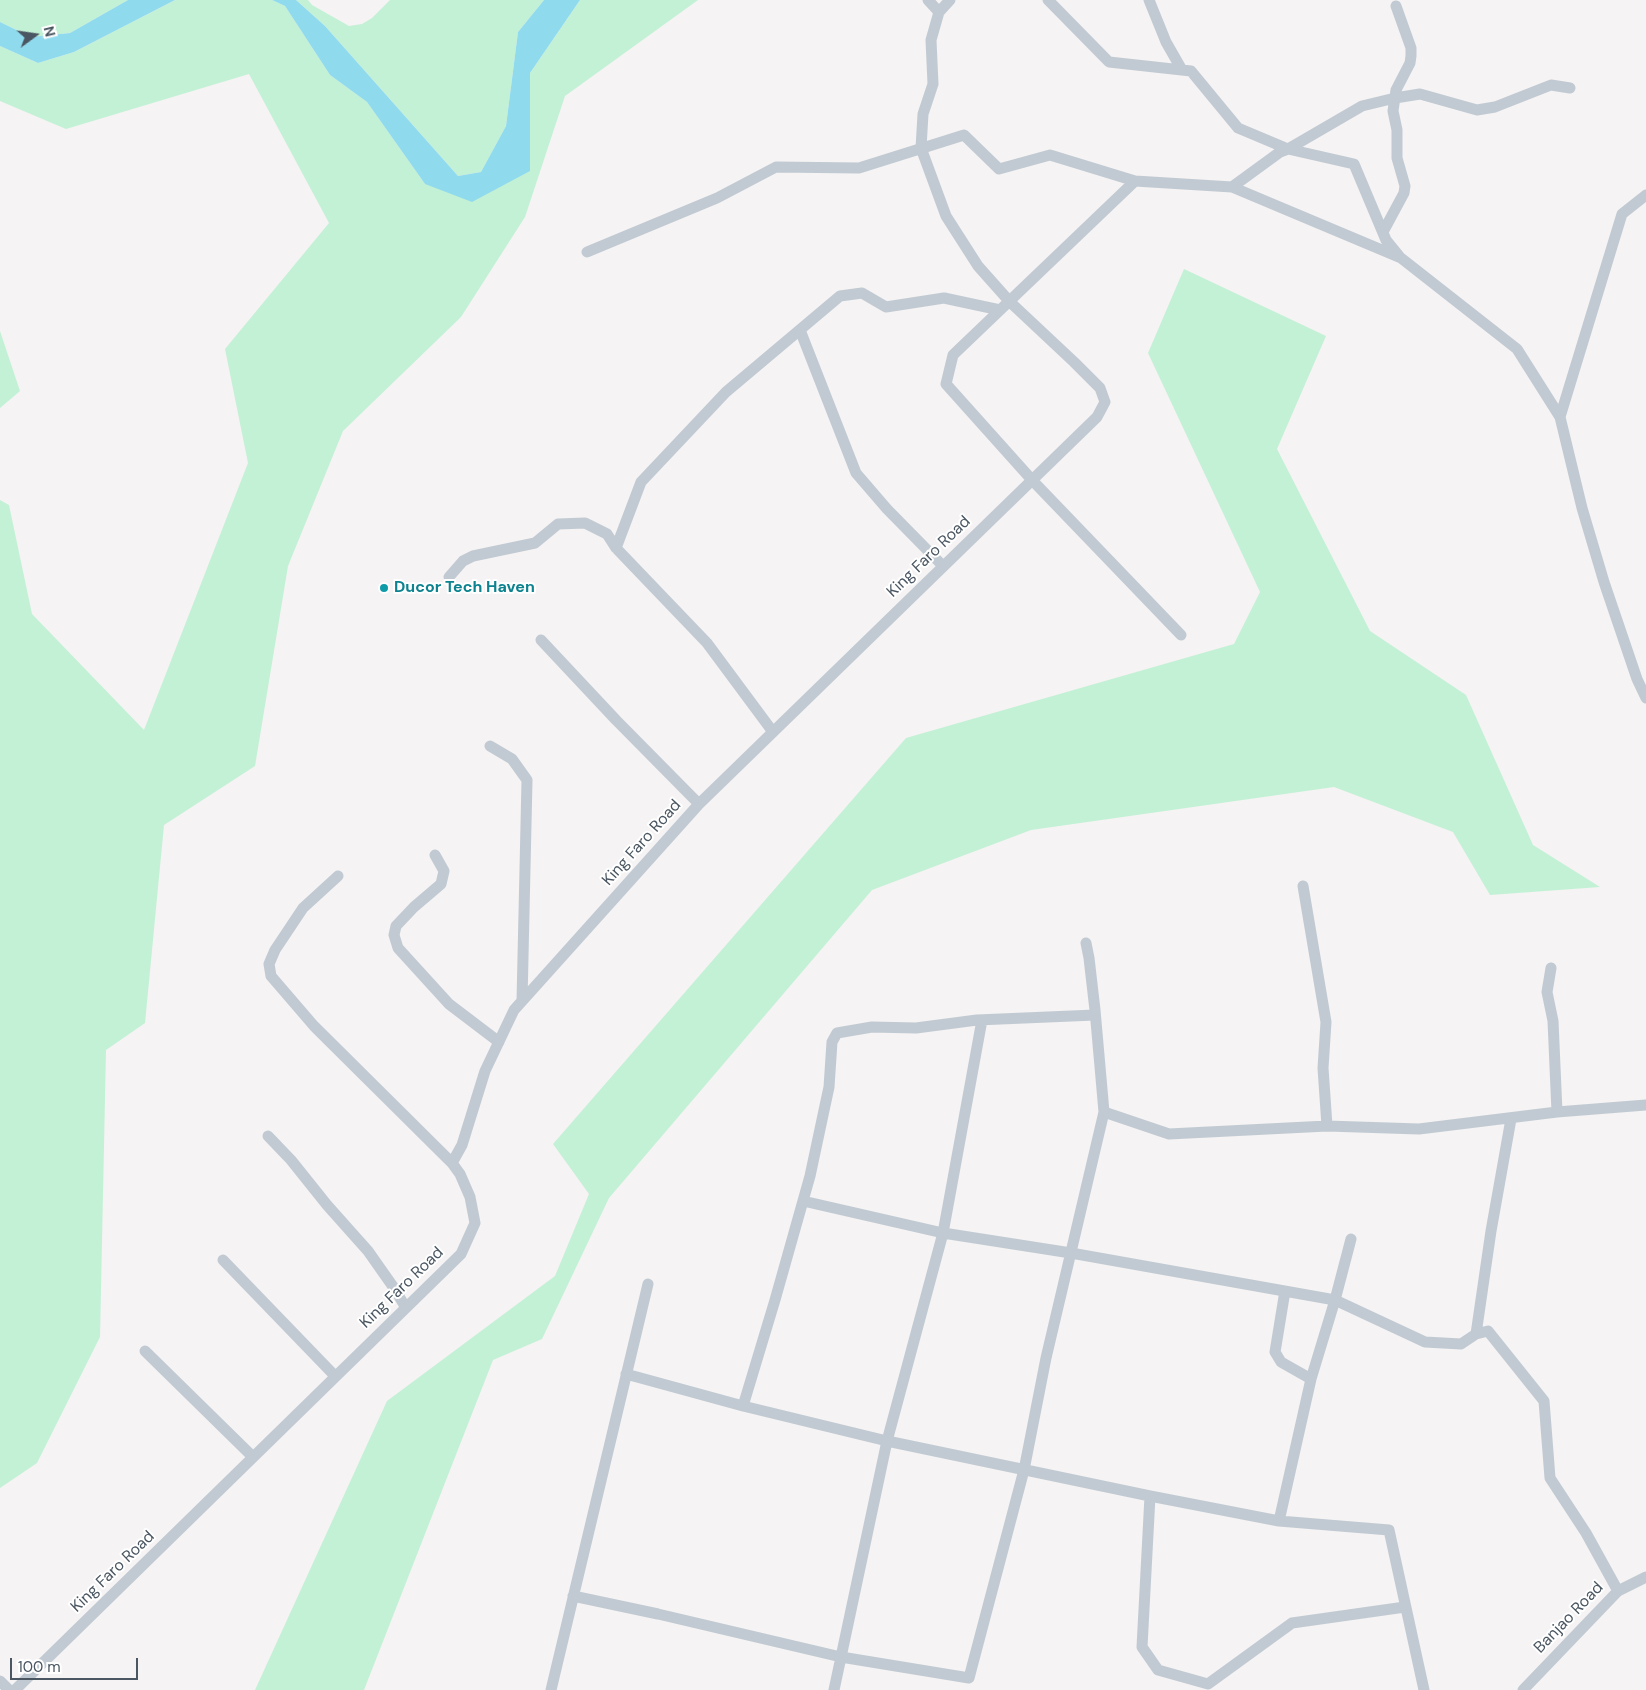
<!DOCTYPE html>
<style>
body{margin:0}
#map{position:relative;width:1646px;height:1690px;overflow:hidden;background:#f5f3f3;font-family:"DM Sans",sans-serif}
canvas{display:block}
.north{position:absolute;left:10px;top:10px;width:50px;height:50px;-webkit-text-stroke:4px #fff;paint-order:stroke;rotate:76deg;font-size:14px;font-weight:700;line-height:20px;text-align:center;color:#4a5661}
.north::after{content:'';display:block;margin:auto;width:18px;height:22px;background:#4a5661;clip-path:polygon(50% 0,100% 100%,50% 72%,0 100%)}
.scale{position:absolute;left:10px;top:1658px;width:128px;height:22px;box-sizing:border-box;border:2px solid #4a5661;border-top:0;padding-left:6px;font-size:15px;line-height:18px;white-space:nowrap;color:#4a5661;-webkit-text-stroke:4px #fff;paint-order:stroke}
</style>
<div id="map">
<canvas width="1646" height="1690"></canvas>
<div class="north">N</div>
<div class="scale">100 m</div>
</div>
<script>
const g = document.querySelector('canvas').getContext('2d');
g.lineJoin = 'round';
function fillPath(path, color) { g.fillStyle = color; g.fill(path, 'evenodd'); }
const toPath = rows => new Path2D(rows.map(r => 'M' + r).join(''));
function trace(path, color, width, dash) { g.strokeStyle = color; g.lineWidth = width; g.lineCap = dash ? 'butt' : 'round'; g.setLineDash(dash || []); g.stroke(path); }
function label(font, color, halo, rows, align = 'center') {
  g.font = font + ' "DM Sans",sans-serif'; g.lineWidth = 4; g.setLineDash([]); g.textBaseline = 'middle'; g.strokeStyle = halo; g.fillStyle = color; for (const [text, x, y, turn = 0] of rows) {
    g.save(); g.translate(x, y); g.rotate((+turn || 0) * Math.PI / 180); g.textAlign = isNaN(turn) ? turn : align; if (halo) g.strokeText(text, 0, 0); g.fillText(text, 0, 0); g.restore();
  }
}
const green = toPath([
 [0,0,128,0,70,33,31,37,0,22],
 [175,0,272,0,285,6,330,75,367,102,425,184,530,171,530,73,580,0,698,0,565,96,525,217,461,317,343,431,288,566,255,766,164,825,145,1023,106,1050,100,1337,37,1463,0,1488,0,500,9,505,32,614,144,730,248,463,225,349,329,223,249,74,66,129,0,101,0,46,38,63,74,52],
 [296,0,308,0,312,5,349,26,362,24,372,18,390,0,544,0,518,32,506,126,481,172,458,176,325,26],
 [1184,269,1326,336,1277,449,1370,631,1466,695,1533,845,1600,887,1490,895,1453,832,1334,787,1031,830,872,890,609,1198,542,1339,493,1360,364,1690,255,1690,387,1401,555,1276,589,1194,553,1144,906,738,1234,644,1260,592,1148,353],
 [0,331,20,391,0,408]
]);
const water = toPath([
 [128,0,175,0,74,52,38,63,0,46,0,22,31,37,70,33],
 [272,0,296,0,325,26,458,176,481,172,506,126,518,32,544,0,580,0,530,73,530,171,472,202,425,184,367,102,330,75,285,6]
]);
const minor = toPath([
 [928,0,939,12,950,0],
 [1048,0,1109,62,1191,71,1238,128,1288,149,1354,164,1386,240,1399,256],
 [1149,0,1166,42,1182,70],
 [1232,187,1280,152,1288,149,1362,106,1395,98,1420,94,1477,110,1495,107,1551,85,1570,88],
 [1383,232,1404,193,1405,186,1397,158,1397,130,1393,111,1396,90,1410,63,1411,56,1411,48,1396,6],
 [587,252,717,198,776,167,859,168,964,135,999,169,1050,155,1135,181],
 [800,330,856,473,887,509,943,566],
 [1560,417,1622,214,1646,195],
 [616,548,641,482,726,392,840,296,862,293,886,307,944,298,1000,310],
 [449,577,463,561,473,556,535,543,558,524,585,523,607,534,616,548,707,643,773,732],
 [1181,635,1032,480,946,384,953,355,1135,181,1232,187,1401,258,1517,349,1560,417,1582,508,1604,582,1637,679,1646,698],
 [541,640,616,720,699,804],
 [490,746,512,759,527,780,522,1001],
 [435,855,444,871,441,884,414,907,396,926,394,935,398,948,449,1004,499,1042],
 [338,876,303,908,275,950,269,964,271,976,314,1026,452,1163],
 [1303,886,1326,1022,1323,1068,1327,1126],
 [1551,968,1547,992,1553,1021,1557,1112],
 [1104,1112,1169,1134,1327,1126,1419,1129,1557,1112,1646,1105],
 [268,1136,291,1160,327,1205,368,1251,394,1288,406,1308],
 [803,1201,943,1233,1071,1253,1335,1300,1425,1342,1461,1344,1476,1334,1488,1331,1544,1401,1550,1478,1586,1533,1618,1591],
 [1351,1239,1335,1300,1311,1379,1279,1521,1389,1530,1424,1690],
 [223,1260,335,1376],
 [1285,1291,1275,1352,1281,1362,1311,1379],
 [1476,1334,1491,1231,1511,1119],
 [145,1351,253,1457],
 [626,1374,743,1406,887,1441,1150,1496,1279,1521],
 [743,1406,775,1300,810,1176,829,1087,832,1042,837,1033,872,1027,916,1028,977,1020,1095,1015],
 [1150,1496,1142,1647,1158,1670,1208,1684,1292,1623,1405,1607],
 [573,1596,658,1614,841,1657,969,1678,1024,1470,1046,1358,1104,1112,1095,1010,1089,958,1086,943],
 [0,1681,9,1690],
 [15,1690,461,1254,475,1223,470,1197,460,1174,452,1163,462,1145,485,1071,514,1010,699,804,1097,417,1105,402,1100,388,1074,362,1010,302,978,266,946,216,921,148,923,114,933,84,931,40,939,12],
 [551,1690,648,1284],
 [834,1690,887,1441,943,1233,982,1020],
 [1523,1690,1618,1591,1646,1577]
]);
const markers = [
 [384,588,5,"#0f9aa8"]
];
const streetNames = [
 ["King Faro Road",929,557,-44],
 ["King Faro Road",642,843,-48],
 ["King Faro Road",402,1288,-44],
 ["King Faro Road",113,1572,-44],
 ["Banjao Road",1569,1618,-46]
];
const cultureNames = [
 ["Ducor Tech Haven",394,588]
];
fillPath(green, '#c3f1d5');
fillPath(water, '#90daee');
trace(minor, '#c1cad2', 11);
for (const [x, y, r, color] of markers) { const dot = new Path2D(); dot.arc(x, y, r, 0, 2 * Math.PI); g.fillStyle = color; g.fill(dot); trace(dot, '#fff', 2); }
label('16px', '#4a5661', '#fff', streetNames);
label('bold 16px', '#0d838f', '#fff', cultureNames, 'left');
</script>
